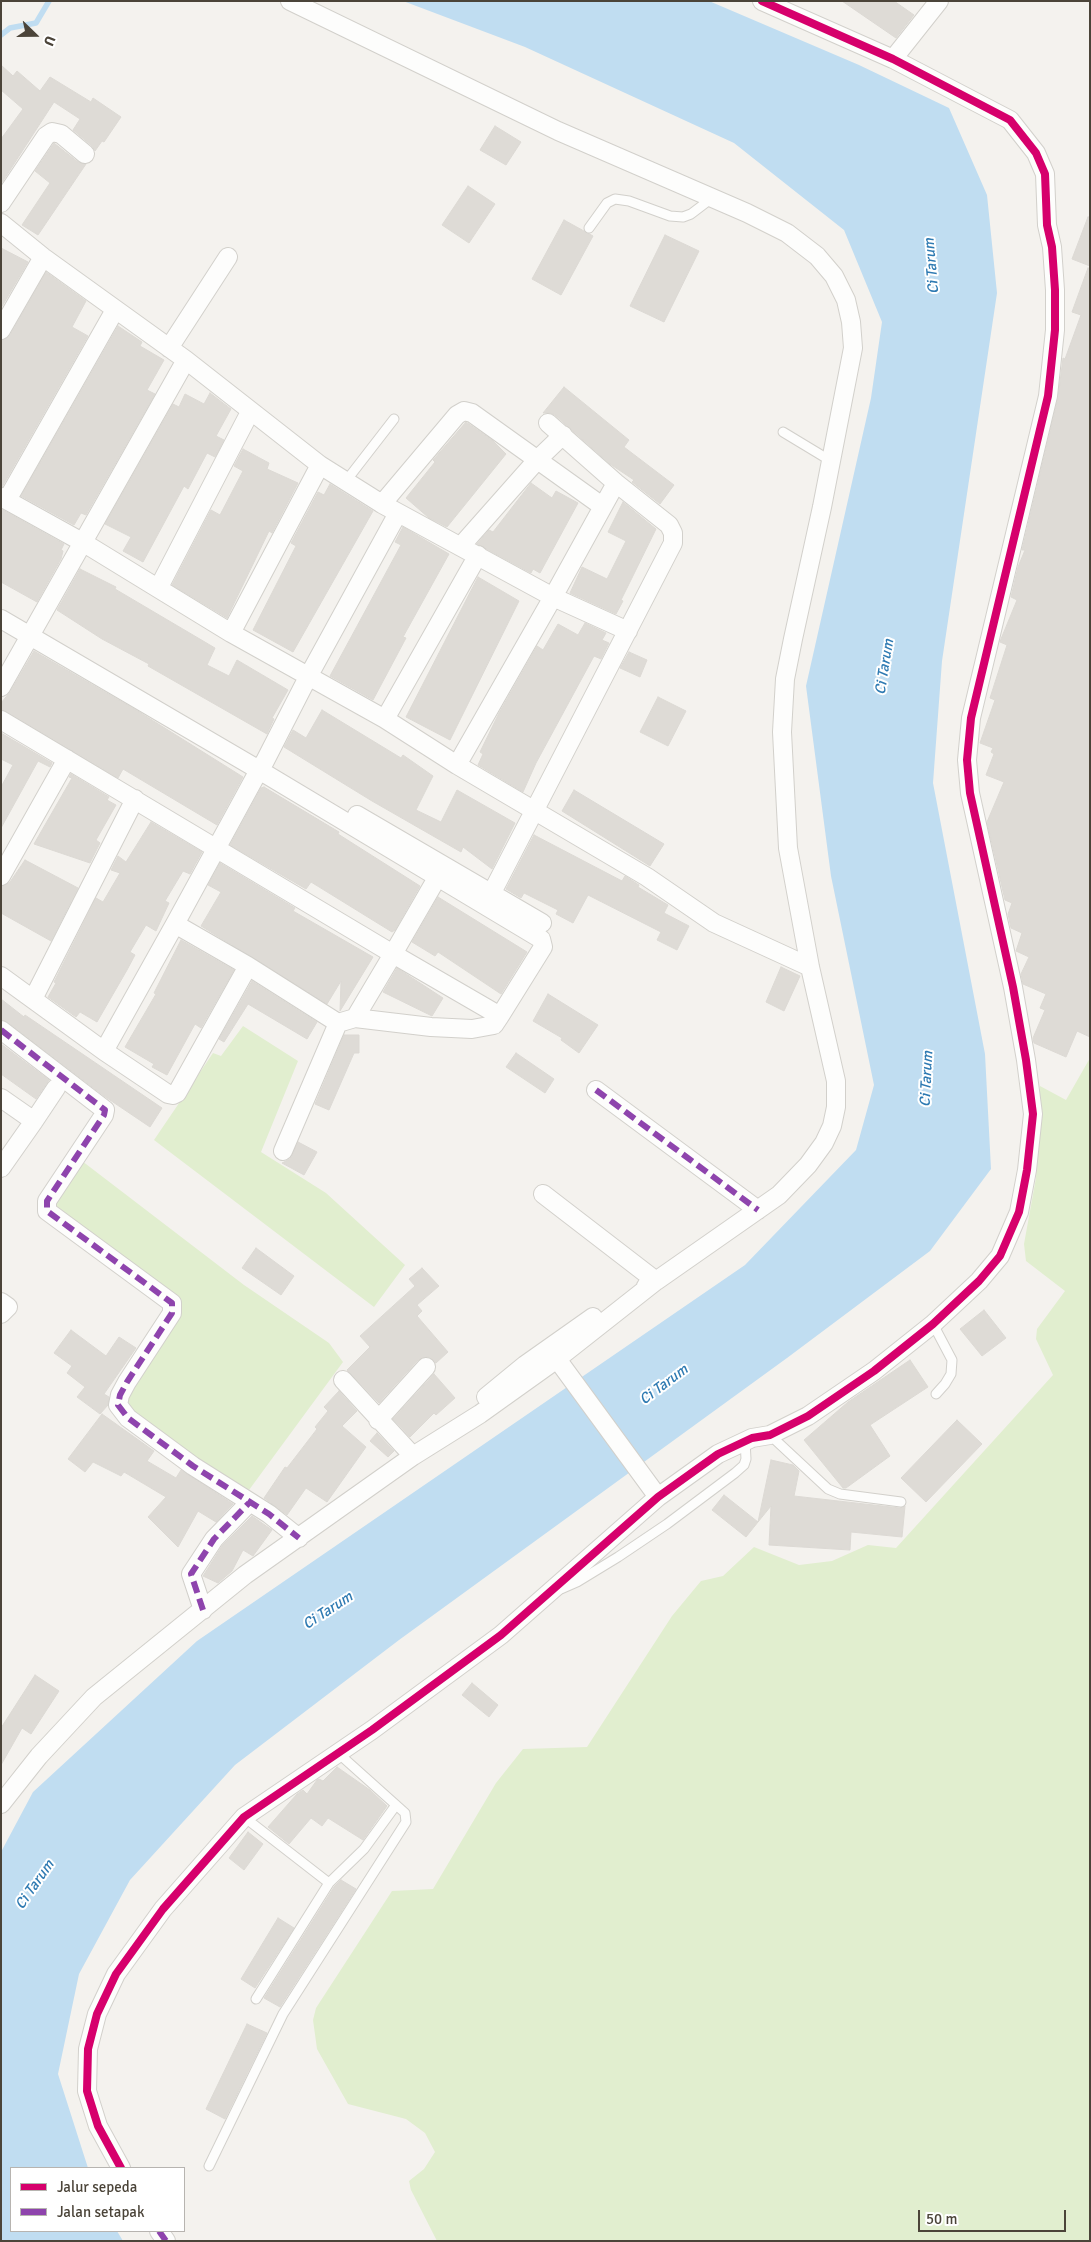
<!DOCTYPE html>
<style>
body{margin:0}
#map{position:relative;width:1091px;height:2242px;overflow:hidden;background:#f4f2ee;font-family:Signika,sans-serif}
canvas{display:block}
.frame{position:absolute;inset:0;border:2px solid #4b4439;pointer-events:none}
.legend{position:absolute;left:10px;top:2167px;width:175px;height:65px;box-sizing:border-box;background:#fff;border:1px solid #b7b4b0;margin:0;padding:6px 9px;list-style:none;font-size:15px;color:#4b4439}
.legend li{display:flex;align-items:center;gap:10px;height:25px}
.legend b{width:25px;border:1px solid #b7b4b0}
.north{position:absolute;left:10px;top:10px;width:50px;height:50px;-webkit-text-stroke:4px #fff;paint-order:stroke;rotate:112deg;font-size:14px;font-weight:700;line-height:20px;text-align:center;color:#4b4439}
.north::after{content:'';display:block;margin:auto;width:18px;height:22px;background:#4b4439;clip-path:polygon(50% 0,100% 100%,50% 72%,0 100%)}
.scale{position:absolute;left:918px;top:2210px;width:148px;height:22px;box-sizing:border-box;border:2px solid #4b4439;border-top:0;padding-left:6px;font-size:15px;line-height:18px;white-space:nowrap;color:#4b4439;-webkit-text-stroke:4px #fff;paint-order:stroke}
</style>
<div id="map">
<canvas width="1091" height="2242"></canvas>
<div class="frame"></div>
<ul class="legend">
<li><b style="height:6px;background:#d6006c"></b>Jalur sepeda</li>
<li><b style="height:6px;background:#8e44ad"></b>Jalan setapak</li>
</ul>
<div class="north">U</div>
<div class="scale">50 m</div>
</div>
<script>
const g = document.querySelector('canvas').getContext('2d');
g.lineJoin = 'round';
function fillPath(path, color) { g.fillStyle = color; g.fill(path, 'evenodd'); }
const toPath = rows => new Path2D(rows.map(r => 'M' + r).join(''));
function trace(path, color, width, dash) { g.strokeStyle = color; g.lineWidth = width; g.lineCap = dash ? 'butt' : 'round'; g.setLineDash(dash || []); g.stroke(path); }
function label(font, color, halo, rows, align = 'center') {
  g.font = font + ' Signika,sans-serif'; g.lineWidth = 4; g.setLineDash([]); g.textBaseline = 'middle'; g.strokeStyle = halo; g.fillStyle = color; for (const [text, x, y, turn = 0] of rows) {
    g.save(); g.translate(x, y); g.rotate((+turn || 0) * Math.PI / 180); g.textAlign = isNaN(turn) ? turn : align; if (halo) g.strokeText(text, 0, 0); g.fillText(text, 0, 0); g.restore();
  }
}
const green = toPath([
 [243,1026,298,1061,261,1152,326,1193,405,1265,374,1307,154,1140,213,1053,221,1056],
 [1090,1058,1090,2241,437,2241,411,2190,409,2181,424,2169,435,2152,425,2133,406,2119,348,2104,317,2049,313,2020,316,2008,392,1891,433,1889,496,1783,523,1749,587,1747,672,1616,701,1581,723,1576,754,1547,799,1565,832,1561,868,1545,896,1548,1053,1375,1036,1339,1037,1329,1065,1291,1026,1261,1024,1244,1036,1178,1040,1086,1066,1100],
 [82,1161,244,1285,329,1343,343,1362,249,1490,167,1440,122,1403,180,1305,51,1206]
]);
const water = toPath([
 [403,1,709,1,859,65,949,108,987,195,997,293,942,661,933,783,985,1054,991,1169,930,1251,787,1358,399,1640,235,1765,130,1880,79,1974,58,2074,88,2168,11,2168,11,2231,117,2231,123,2241,1,2241,1,1852,33,1792,197,1641,745,1265,856,1150,874,1085,831,876,806,686,871,398,882,322,844,230,734,143,525,47]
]);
const stream = toPath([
 [1,35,10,28,36,23,49,1]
]);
const building = toPath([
 [842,1,894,1,914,15,896,38,842,1],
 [1,65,13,76,17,71,40,91,50,77,91,102,93,98,121,117,104,142,102,141,95,151,92,146,73,130,80,119,54,102,1,184,1,139,23,109,1,90,1,65],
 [495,126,521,142,506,165,480,150,495,126],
 [54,143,78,162,86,164,38,235,22,225,50,183,35,171,54,143],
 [468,186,495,204,469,243,442,225,468,186],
 [1088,217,1090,217,1090,266,1072,259,1088,217],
 [564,220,593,236,561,295,532,279,564,220],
 [665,235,699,251,664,322,630,306,665,235],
 [1,248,28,262,1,308,1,248],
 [1088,268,1090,269,1090,1037,1077,1031,1066,1057,1034,1043,1033,1038,1045,1010,1040,1008,1046,994,1023,984,1021,974,1029,957,1016,951,1022,933,1011,928,1008,914,1012,903,1005,900,987,822,1004,782,986,775,994,754,991,752,993,748,980,743,995,700,990,698,1007,645,1000,642,1001,639,1017,600,1011,597,1018,567,1025,550,1022,550,1058,398,1063,358,1065,359,1081,315,1072,312,1088,268],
 [46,272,86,301,72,327,88,336,2,487,1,341,10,335,46,272],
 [118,326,142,342,140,346,164,360,147,390,155,394,86,515,81,513,74,525,21,496,118,326],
 [564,387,629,440,624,447,674,485,660,504,632,482,634,480,610,464,555,415,550,413,543,413,564,387],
 [210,393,231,409,216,436,224,440,215,457,207,453,188,489,184,486,143,562,123,551,131,537,105,524,173,404,179,407,185,394,204,404,210,393],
 [466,422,492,440,506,454,447,527,429,518,406,498,435,462,433,460,466,422],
 [243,449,269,463,267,469,298,483,272,533,269,531,227,618,172,585,211,510,220,515,243,471,234,466,243,449],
 [531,483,552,498,556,491,578,503,540,573,533,569,531,573,477,544,489,530,493,532,531,483],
 [330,484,373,511,293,652,253,630,296,546,291,543,318,492,324,495,330,484],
 [623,502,656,529,627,588,621,600,623,601,616,614,570,593,582,567,607,579,626,541,608,532,623,502],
 [1,509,64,544,61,550,63,551,61,559,37,602,1,582,1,509],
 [403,527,449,554,403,637,406,638,373,700,330,676,401,545,395,542,403,527],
 [80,569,116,587,115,589,215,648,207,665,229,676,237,660,288,690,272,718,274,719,267,734,148,666,149,664,102,639,57,610,80,569],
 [478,577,519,601,450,740,406,717,478,577],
 [585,623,606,633,602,640,609,643,601,659,594,656,536,763,523,792,478,765,483,754,480,752,499,713,537,646,543,650,558,624,578,635,585,623],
 [34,651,136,710,243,777,217,825,123,769,118,778,1,709,1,703,10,692,34,651],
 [629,652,647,660,640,677,620,668,629,652],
 [658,697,686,711,668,746,640,732,658,697],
 [322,710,401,758,403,755,433,776,416,810,441,822,457,790,515,823,492,869,463,847,461,852,372,801,284,747,293,730,306,738,322,710],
 [1,733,52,763,50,767,38,761,1,828,1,787,13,765,1,759,1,733],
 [71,774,109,797,107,800,116,805,96,840,100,843,90,863,34,844,72,778,69,777,71,774],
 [264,787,339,832,338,834,420,886,395,930,392,932,311,882,306,889,230,845,261,788,264,787],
 [574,790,664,844,650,866,562,811,574,790],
 [151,822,202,852,190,874,183,871,165,901,169,903,156,931,146,925,130,952,135,955,127,970,97,1022,80,1012,76,1017,48,997,56,983,54,982,96,898,103,902,120,873,111,870,118,856,126,862,151,822],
 [534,835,622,881,625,876,639,885,638,887,668,905,664,913,689,926,677,950,657,940,661,932,588,895,573,923,556,914,558,910,524,893,521,898,506,889,534,835],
 [25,860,78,888,51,941,1,913,1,887,10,882,25,860],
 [220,863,295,908,293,911,373,957,340,1011,341,981,327,1004,201,926,221,892,208,885,220,863],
 [438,897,527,952,501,994,438,952,435,956,412,942,438,897],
 [181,940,234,970,201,1028,195,1024,167,1075,152,1067,154,1064,125,1047,156,994,154,993,181,940],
 [781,967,800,976,784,1011,766,1002,781,967],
 [397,968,443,998,432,1016,383,992,397,968],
 [252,981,317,1022,307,1039,248,1004,224,1042,219,1039,252,981],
 [548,994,598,1025,579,1053,561,1040,562,1038,533,1021,548,994],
 [1,999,24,1017,25,1015,162,1108,150,1127,104,1096,7,1022,1,1020,1,999],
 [344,1035,359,1035,359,1053,354,1053,329,1110,315,1104,344,1035],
 [1,1044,49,1080,36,1099,1,1074,1,1044],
 [516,1053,554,1079,545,1093,506,1067,516,1053],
 [298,1142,317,1152,304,1175,282,1163,290,1159,298,1142],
 [256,1248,294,1276,281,1295,242,1268,256,1248],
 [422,1268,439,1286,417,1305,422,1311,417,1316,448,1352,436,1363,428,1357,418,1360,379,1403,347,1370,370,1347,360,1336,415,1286,409,1279,422,1268],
 [984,1310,1006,1338,982,1356,960,1329,984,1310],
 [71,1330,106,1356,119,1337,136,1348,104,1394,109,1397,108,1405,100,1414,77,1397,85,1387,67,1373,72,1366,54,1353,71,1330],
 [910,1360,928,1387,870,1425,890,1456,846,1488,843,1488,804,1440,848,1402,910,1360],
 [434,1374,455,1398,436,1415,434,1413,410,1437,393,1419,434,1374],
 [339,1391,357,1411,342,1426,366,1447,327,1502,306,1488,287,1515,264,1498,285,1467,287,1468,317,1429,315,1427,328,1411,324,1407,339,1391],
 [102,1414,154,1451,147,1461,176,1478,181,1470,233,1504,216,1522,198,1511,178,1547,148,1517,166,1497,124,1472,121,1476,93,1462,85,1472,68,1459,102,1414],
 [957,1420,982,1444,926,1502,901,1478,957,1420],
 [377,1433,394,1451,388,1457,370,1441,377,1433],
 [771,1460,793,1465,799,1471,794,1496,900,1508,905,1506,902,1537,851,1532,850,1550,769,1545,771,1506,758,1522,771,1460],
 [724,1495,758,1522,746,1537,712,1510,724,1495],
 [252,1516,272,1530,253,1556,243,1550,232,1571,218,1583,203,1576,222,1546,252,1516],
 [35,1675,59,1691,31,1734,22,1728,1,1765,1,1728,35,1675],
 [472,1683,498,1705,489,1717,462,1695,472,1683],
 [337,1767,370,1790,387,1806,363,1840,328,1818,322,1826,311,1818,289,1844,268,1827,297,1794,303,1790,307,1794,317,1780,319,1779,323,1781,337,1767],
 [248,1832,263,1844,244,1870,229,1858,248,1832],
 [341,1880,356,1889,280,2007,264,1998,334,1887,341,1880],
 [278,1918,294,1928,255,1988,241,1979,278,1918],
 [247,2024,267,2033,225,2119,206,2109,247,2024]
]);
const lane = toPath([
 [589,228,607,203,615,199,629,201,670,216,683,217,691,214,712,198],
 [783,432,831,461],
 [346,481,394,419],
 [933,1324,952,1360,951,1374,945,1384,936,1394],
 [770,1435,828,1489,840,1494,901,1502],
 [561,1589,577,1582,618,1557,667,1524,735,1473,744,1465,746,1459,745,1441],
 [244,1817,329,1883],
 [256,1999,329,1883,364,1849,396,1805],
 [209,2166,283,2014,406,1822,405,1813,338,1753]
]);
const street = toPath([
 [893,59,939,1],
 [1,203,46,136,52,132,61,134,85,154],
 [1,223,43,257,186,360,320,465,382,504,553,597,628,631],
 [1,330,43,257],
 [169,348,228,257],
 [1,497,84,543,231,633,385,719,457,765,647,877,714,923,810,967],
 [7,500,115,310],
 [382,504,457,415,464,411,472,413,602,506],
 [461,546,538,459,563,435],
 [159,587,250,412],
 [1,619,259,770,541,939,543,947,500,1016,393,954,355,1018,338,1023,248,966,177,1093,173,1095,168,1094,104,1051,175,924,216,849,259,770,265,761,308,677,398,513],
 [231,633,320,465],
 [1,687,186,360],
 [385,719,478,555],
 [1,720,393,954,437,878],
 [457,765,553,597,616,483],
 [357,815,542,923],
 [1,876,67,759],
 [486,904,673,543,673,533,669,525,616,483,548,423],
 [175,924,248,966],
 [1,976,104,1051],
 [33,999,135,799],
 [355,1018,431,1027,472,1029,494,1025,500,1016],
 [1,1030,105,1110,104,1115,47,1201,47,1211,172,1303,172,1313,127,1382,120,1395,118,1405,128,1418,193,1466,269,1514,299,1538],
 [596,1090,758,1210],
 [1,1098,34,1121,1,1168],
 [34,1121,56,1088],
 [283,1151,338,1023],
 [543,1194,656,1281,646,1286],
 [1,1302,8,1307,1,1314],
 [557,1359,658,1497],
 [343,1380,413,1456],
 [486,1397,525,1365,593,1317],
 [378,1420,426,1367],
 [203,1610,191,1574,214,1539,249,1503],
 [1,1804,39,1756,94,1697,245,1575,413,1456,480,1414,557,1359,656,1281,779,1195,808,1165,824,1143,832,1126,836,1107,836,1081,810,967,788,848,782,732,785,679,793,639,822,507,853,348,851,322,846,300,834,276,817,256,787,233,747,213,558,131,290,1],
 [121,2168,98,2126,87,2091,88,2049,97,2014,116,1974,163,1909,244,1817,372,1730,501,1635,658,1497,718,1454,752,1438,770,1435,808,1416,874,1371,933,1324,979,1281,1000,1256,1019,1212,1027,1170,1033,1114,1026,1060,1013,987,970,793,967,760,971,718,1048,396,1055,330,1055,290,1052,247,1047,225,1045,174,1036,153,1010,120,893,59,762,1],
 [159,2231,166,2241]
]);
const quiet = toPath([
 [1,1030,105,1110,104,1115,47,1201,47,1211,172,1303,172,1313,127,1382,120,1395,118,1405,128,1418,193,1466,269,1514,299,1538],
 [596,1090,758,1210],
 [203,1610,191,1574,214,1539,249,1503],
 [159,2231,166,2241]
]);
const cycleway = toPath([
 [121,2168,98,2126,87,2091,88,2049,97,2014,116,1974,163,1909,244,1817,372,1730,501,1635,658,1497,718,1454,752,1438,770,1435,808,1416,874,1371,933,1324,979,1281,1000,1256,1019,1212,1027,1170,1033,1114,1026,1060,1013,987,970,793,967,760,971,718,1048,396,1055,330,1055,290,1052,247,1047,225,1045,174,1036,153,1010,120,893,59,762,1]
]);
const waterNames = [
 ["Ci Tarum",932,266,-95],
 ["Ci Tarum",885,667,-81],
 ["Ci Tarum",927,1079,-87],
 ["Ci Tarum",664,1385,-37],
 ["Ci Tarum",328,1611,-33],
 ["Ci Tarum",35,1885,-55]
];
fillPath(green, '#e1eecf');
fillPath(water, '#c0ddf1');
trace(stream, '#c0ddf1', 5.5);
fillPath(building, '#dedbd6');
trace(building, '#dcd9d4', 1);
trace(lane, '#d2d0cb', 11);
trace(street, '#d2d0cb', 20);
trace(lane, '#fdfdfc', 9);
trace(street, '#fdfdfc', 18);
trace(quiet, '#8e44ad', 6, [12, 6]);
trace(cycleway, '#d6006c', 8);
label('italic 15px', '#2e7ab2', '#fff', waterNames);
</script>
